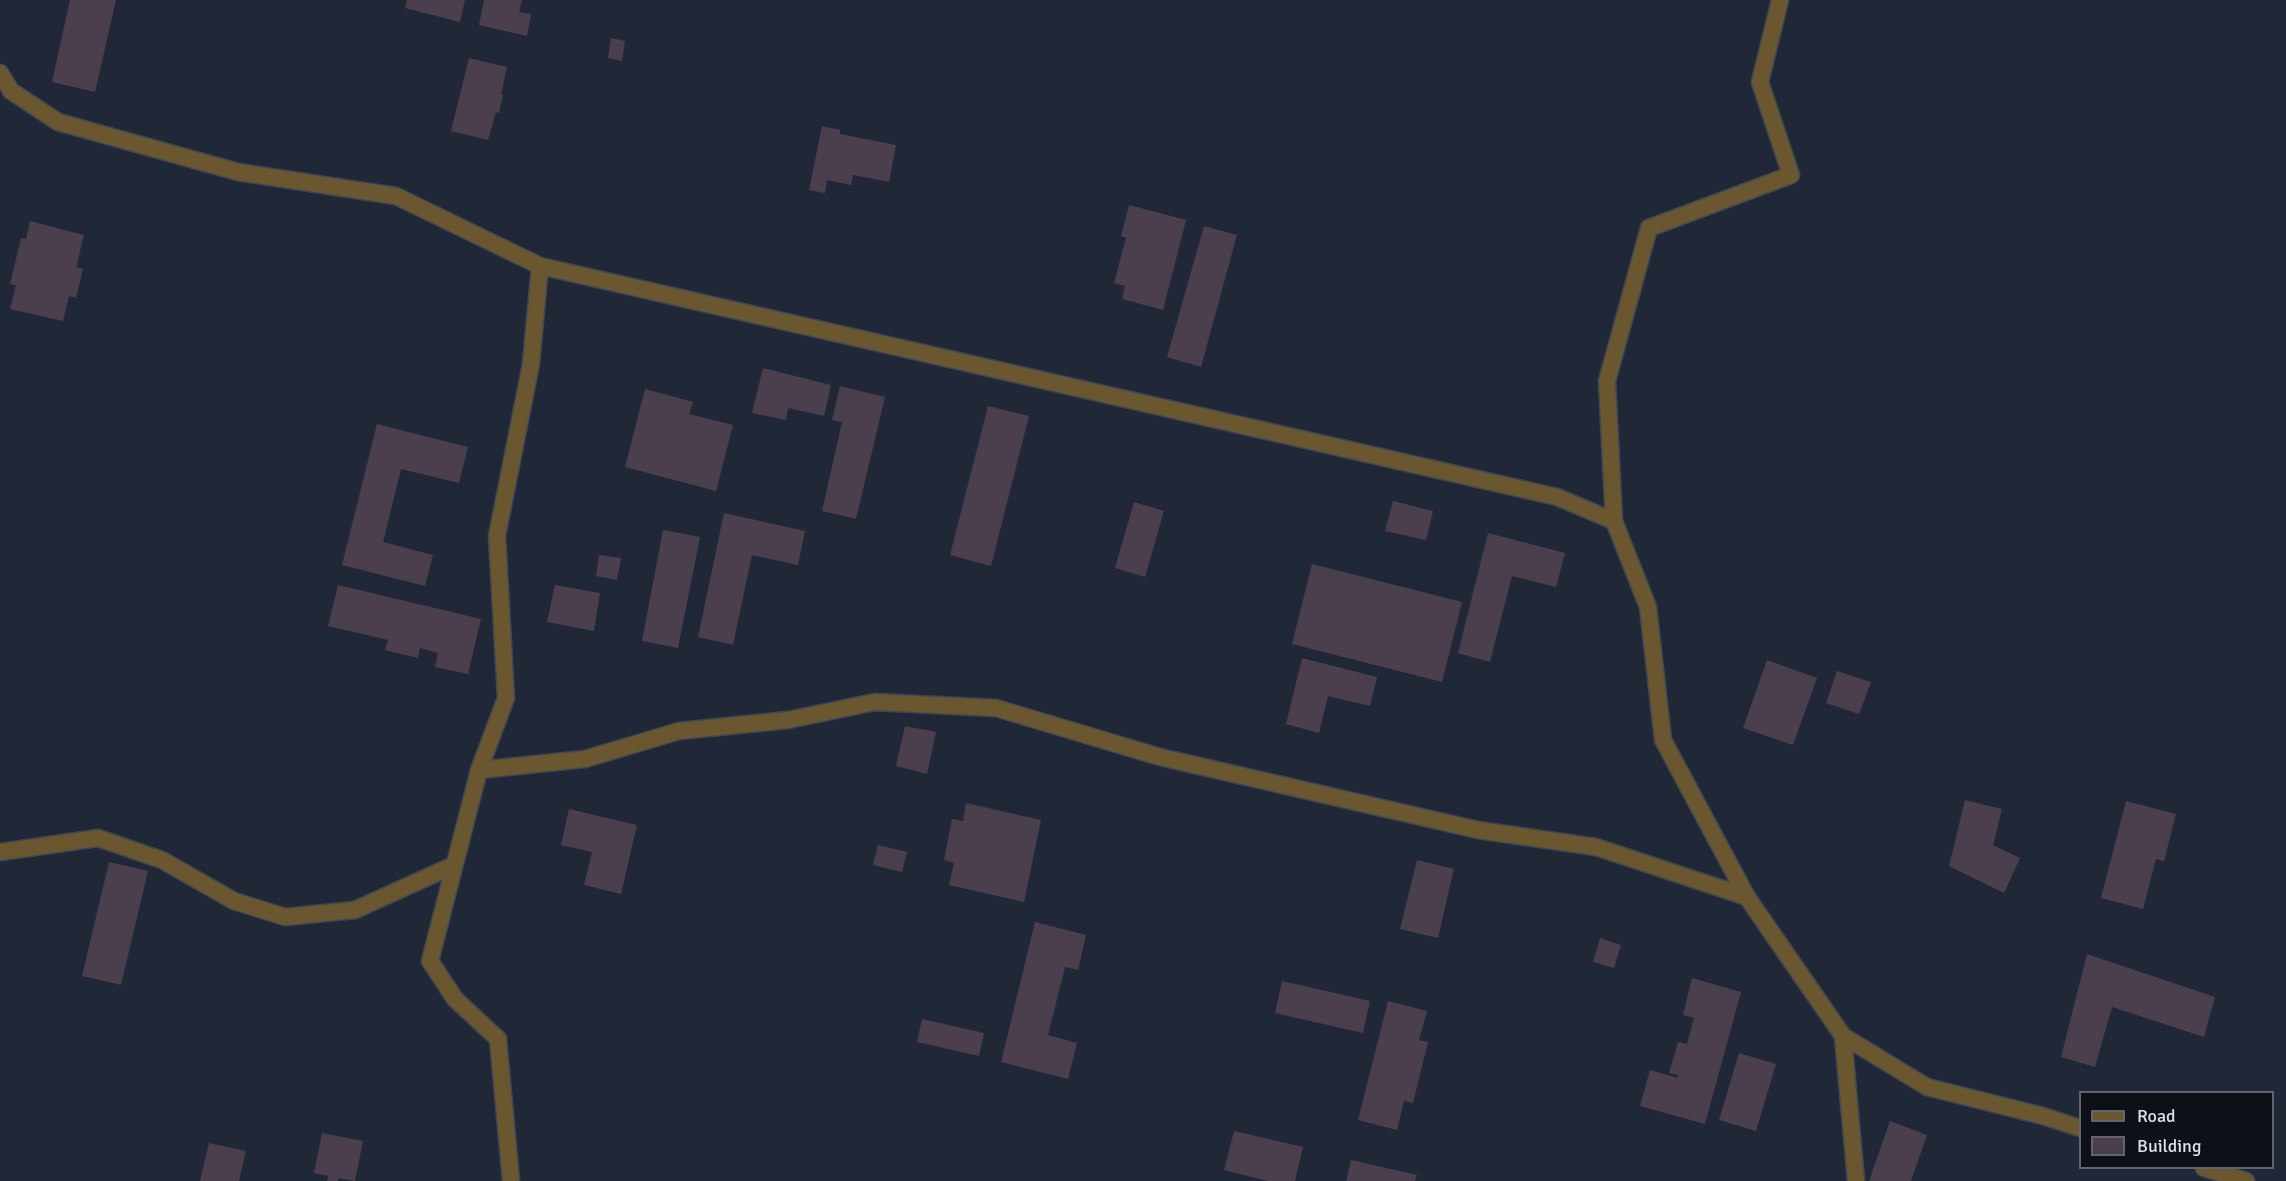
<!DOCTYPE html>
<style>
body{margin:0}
#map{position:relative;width:2286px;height:1181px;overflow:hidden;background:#202837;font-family:Signika,sans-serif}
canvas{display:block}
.legend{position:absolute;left:2079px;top:1091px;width:195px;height:78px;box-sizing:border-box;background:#0d1117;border:2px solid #60656c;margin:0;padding:8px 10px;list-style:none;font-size:18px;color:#dce2ec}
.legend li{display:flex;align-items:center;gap:12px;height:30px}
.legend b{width:30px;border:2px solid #60656c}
</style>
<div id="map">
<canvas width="2286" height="1181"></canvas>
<ul class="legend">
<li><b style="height:8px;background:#6a572f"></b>Road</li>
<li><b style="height:16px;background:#4b3f4e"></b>Building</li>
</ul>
</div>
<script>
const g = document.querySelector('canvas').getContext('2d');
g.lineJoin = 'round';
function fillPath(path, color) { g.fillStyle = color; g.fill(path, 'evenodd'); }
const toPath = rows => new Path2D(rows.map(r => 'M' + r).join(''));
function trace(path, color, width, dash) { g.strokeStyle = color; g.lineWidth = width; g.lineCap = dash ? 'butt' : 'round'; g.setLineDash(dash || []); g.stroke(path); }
const building = toPath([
 [70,0,116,0,95,92,52,82],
 [407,0,465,0,460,22,405,8],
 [484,0,522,0,519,12,531,14,527,36,479,25],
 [611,38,625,41,622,61,608,58],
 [469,58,507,67,501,94,503,95,499,113,496,112,488,140,451,131],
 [822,126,840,130,840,134,896,145,889,182,853,175,851,185,827,180,825,193,809,190],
 [1129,205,1186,220,1163,310,1122,299,1125,286,1114,283,1126,238,1121,236],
 [30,221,84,235,76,267,83,269,76,298,69,296,63,321,10,309,16,285,10,284,21,238,26,239],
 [1204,226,1237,235,1201,367,1167,357],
 [763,368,831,385,824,416,788,408,786,420,752,413],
 [840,386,885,397,856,519,822,511,842,422,832,420],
 [645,389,693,402,689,414,733,425,716,491,625,467],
 [988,406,1029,416,991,566,950,555],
 [377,424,468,447,459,483,401,469,383,542,433,555,425,586,342,565],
 [1393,501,1433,511,1426,540,1385,531],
 [1134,502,1164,511,1145,577,1115,568],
 [724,513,805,531,798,565,752,555,733,645,698,637],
 [663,530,700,537,678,648,642,641],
 [1488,533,1565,553,1556,587,1512,576,1490,662,1458,653],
 [599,555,621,558,617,580,596,576],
 [1312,564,1462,602,1442,682,1292,644],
 [338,585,481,619,468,674,435,667,438,653,420,648,418,658,385,650,388,640,328,626],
 [555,585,600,593,594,631,547,622],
 [1302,658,1377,677,1370,706,1328,696,1319,733,1286,724],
 [1767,660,1817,678,1793,745,1743,728],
 [1837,671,1871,682,1859,714,1826,703],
 [905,726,936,732,927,774,896,766],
 [1965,800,2002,809,1993,845,2020,858,2004,893,1949,866],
 [2126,801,2176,814,2164,861,2156,859,2143,909,2101,898],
 [966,803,1041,820,1024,902,949,885,954,863,944,860,952,819,963,821],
 [569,809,637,825,621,894,584,885,592,852,561,845],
 [878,845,907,852,902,872,873,865],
 [1417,860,1454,869,1438,938,1400,929],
 [109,862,148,871,121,985,82,976],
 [1035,922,1086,935,1078,970,1065,967,1048,1035,1077,1043,1068,1079,1001,1062],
 [1600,938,1621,945,1614,968,1593,962],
 [2087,954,2215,997,2204,1037,2112,1007,2095,1067,2061,1057],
 [1692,978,1741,992,1705,1124,1640,1106,1650,1070,1678,1078,1678,1075,1669,1073,1678,1042,1687,1044,1694,1018,1683,1015],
 [1282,981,1370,1001,1363,1033,1275,1013],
 [1388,1001,1427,1011,1419,1040,1428,1042,1413,1103,1404,1101,1397,1130,1358,1120],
 [922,1019,984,1033,979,1056,917,1042],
 [1739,1053,1776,1064,1756,1131,1719,1120],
 [1890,1121,1927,1135,1911,1181,1869,1181],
 [1234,1131,1303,1147,1295,1181,1268,1181,1224,1170],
 [322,1133,363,1141,355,1181,338,1178,338,1181,327,1181,328,1176,314,1173],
 [209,1143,246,1151,239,1181,200,1181],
 [1351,1160,1417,1175,1415,1181,1346,1181]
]);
const minor = toPath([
 [0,73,11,91,58,122,238,172,396,196,540,266,1557,497,1614,521,1648,607,1663,740,1747,897,1843,1036,1927,1087,2043,1116,2080,1128],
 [1614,521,1607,381,1649,228,1791,175,1760,82,1780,0],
 [479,770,585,759,679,731,788,720,875,702,996,708,1160,757,1478,830,1596,847,1747,897],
 [0,852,98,838,162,860,234,901,285,917,355,910,454,865],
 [1843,1036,1856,1181],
 [2204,1168,2246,1181],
 [511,1181,498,1039,455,999,430,961,479,770,506,698,497,536,531,364,540,266]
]);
fillPath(building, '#4b3f4e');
trace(minor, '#3e4654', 19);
trace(minor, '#6a572f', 16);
</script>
